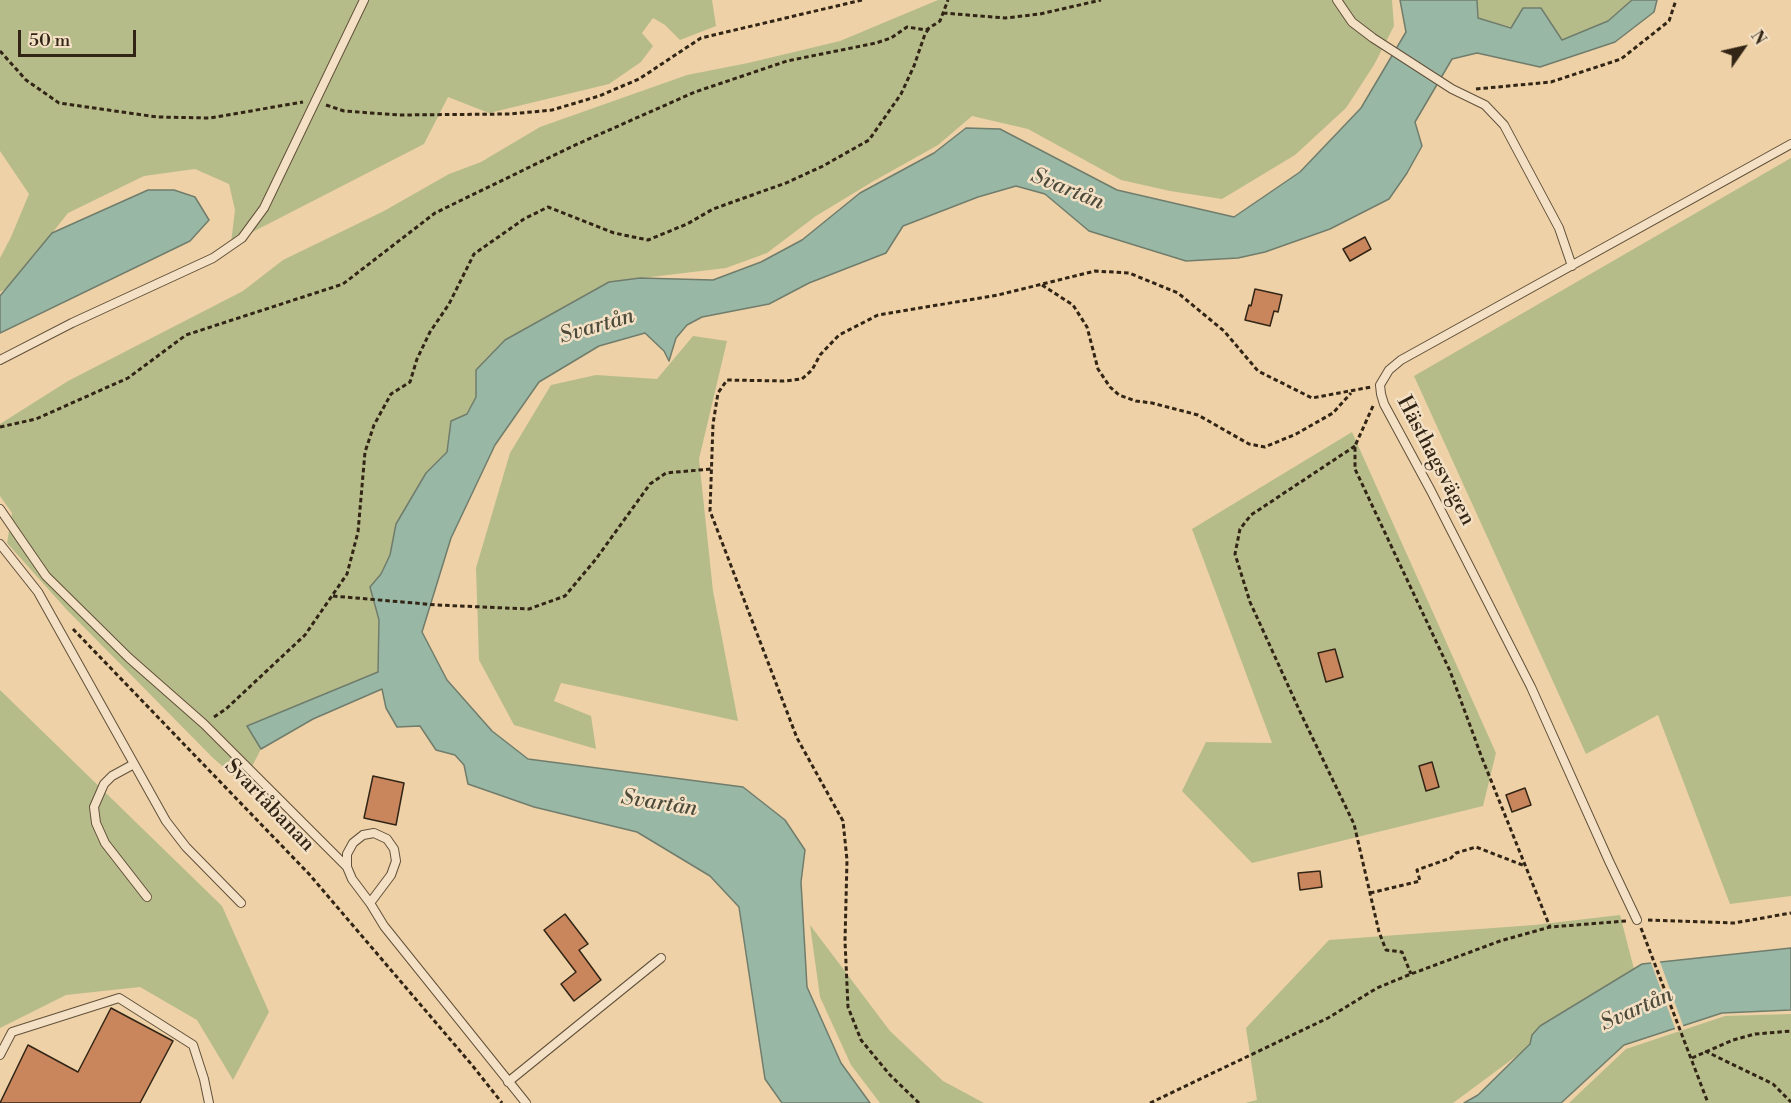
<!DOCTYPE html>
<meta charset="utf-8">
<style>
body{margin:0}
#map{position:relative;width:1791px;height:1103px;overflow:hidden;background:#eed1a6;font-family:"Libre Bodoni",serif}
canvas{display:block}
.north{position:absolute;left:1713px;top:18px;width:60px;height:60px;-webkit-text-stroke:4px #f4e1c5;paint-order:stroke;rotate:56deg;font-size:16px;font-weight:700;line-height:24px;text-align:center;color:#322516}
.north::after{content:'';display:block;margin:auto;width:21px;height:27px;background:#322516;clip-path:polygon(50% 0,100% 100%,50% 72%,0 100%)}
.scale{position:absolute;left:18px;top:30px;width:118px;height:27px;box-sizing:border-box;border:3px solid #322516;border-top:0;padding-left:8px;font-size:18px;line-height:21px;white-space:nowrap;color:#322516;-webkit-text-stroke:4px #f4e1c5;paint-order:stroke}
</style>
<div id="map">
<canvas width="1791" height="1103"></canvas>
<div class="north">N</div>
<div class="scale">50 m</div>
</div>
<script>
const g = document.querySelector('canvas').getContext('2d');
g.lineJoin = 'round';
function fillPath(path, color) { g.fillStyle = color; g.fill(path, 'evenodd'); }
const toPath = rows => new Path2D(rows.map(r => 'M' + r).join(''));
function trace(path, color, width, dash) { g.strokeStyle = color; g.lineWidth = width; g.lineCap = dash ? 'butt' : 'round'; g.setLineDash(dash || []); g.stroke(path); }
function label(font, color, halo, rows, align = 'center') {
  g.font = font + ' "Libre Bodoni",serif'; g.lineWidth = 5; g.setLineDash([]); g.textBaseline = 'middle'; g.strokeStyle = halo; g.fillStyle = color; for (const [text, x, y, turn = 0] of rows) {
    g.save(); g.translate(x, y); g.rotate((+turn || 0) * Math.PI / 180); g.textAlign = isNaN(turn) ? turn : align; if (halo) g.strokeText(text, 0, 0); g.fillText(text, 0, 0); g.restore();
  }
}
const green = toPath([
 [0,0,712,0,716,26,680,40,665,25,653,18,642,33,653,46,641,62,609,84,489,113,448,97,424,144,231,243,235,210,229,184,195,169,144,176,68,213,10,286,0,292,0,258,11,237,29,194,0,151],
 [938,0,1392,0,1394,26,1374,65,1346,108,1295,155,1222,199,1170,191,1121,180,1028,129,972,116,938,145,872,182,816,216,767,253,726,268,609,282,505,340,476,370,476,397,467,414,451,421,447,452,426,473,396,524,390,555,381,574,370,587,379,620,378,672,248,726,261,749,243,784,213,758,67,610,7,543,12,513,0,496,0,424,68,381,243,291,283,260,384,211,449,174,481,162,540,127,687,75,748,63,840,41],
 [1477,0,1632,0,1608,21,1562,40,1477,18],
 [1791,158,1791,896,1730,904,1658,715,1586,754,1414,376],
 [693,336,727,341,699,459,713,591,738,721,561,683,554,701,591,716,596,749,514,725,479,660,476,568,510,453,551,385,596,375,657,379],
 [1352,432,1496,753,1483,806,1252,863,1182,791,1206,742,1272,743,1192,529],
 [0,690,222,906,269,1012,233,1080,197,1020,140,987,66,995,0,1028],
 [1620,915,1634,969,1453,1103,1245,1103,1257,1100,1246,1028,1329,940,1534,925],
 [810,925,890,1031,943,1081,984,1103,880,1103,851,1065,820,997],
 [1791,1014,1791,1103,1569,1103,1626,1049,1725,1016]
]);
const water = toPath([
 [1400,0,1477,0,1478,18,1511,28,1523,8,1541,8,1562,40,1608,21,1632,0,1657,0,1654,12,1615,42,1540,67,1477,53,1452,59,1415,122,1422,146,1407,173,1389,199,1330,229,1265,252,1238,258,1186,261,1089,231,1045,194,1016,186,978,197,903,226,886,253,809,283,769,304,702,317,687,325,676,338,669,361,664,351,645,333,599,346,539,382,495,445,451,538,422,632,447,680,492,731,528,759,743,787,785,820,805,850,801,882,807,987,841,1063,870,1103,782,1103,765,1079,739,907,710,876,637,832,534,807,468,784,464,765,455,755,436,750,420,726,397,727,386,708,382,689,313,719,261,749,247,726,378,672,379,620,370,587,381,574,390,555,396,524,426,473,447,452,451,421,467,414,476,397,476,370,505,340,609,282,640,278,713,280,761,262,802,240,860,193,934,153,966,128,1000,129,1117,190,1234,217,1300,172,1361,108,1406,32,1400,0],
 [148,190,174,190,195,197,209,220,190,241,0,333,0,296,52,233,148,190],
 [1791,948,1791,1010,1722,1013,1624,1045,1561,1103,1464,1103,1478,1095,1530,1044,1532,1035,1540,1026,1642,964,1791,948]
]);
const pier = toPath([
 [1659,959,1684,1028,1676,1031,1650,960]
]);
const building = toPath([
 [1365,237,1371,249,1350,261,1343,249,1365,237],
 [1255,289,1282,295,1278,312,1274,311,1270,326,1245,320,1249,305,1251,306,1255,289],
 [1335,649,1343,677,1326,682,1318,653,1335,649],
 [1432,762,1439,787,1426,791,1419,766,1432,762],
 [373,776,404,783,396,825,364,818,373,776],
 [1525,788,1531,805,1512,812,1506,795,1525,788],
 [1320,871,1322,887,1300,890,1298,873,1320,871],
 [565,914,588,944,579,950,601,980,574,1001,561,984,576,972,544,930,565,914],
 [111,1008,173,1041,140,1103,0,1103,28,1045,78,1072,111,1008]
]);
const path = toPath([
 [943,13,1005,18,1040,14,1101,0],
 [0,51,26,80,59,103,157,117,210,118,303,102],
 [1476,89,1551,82,1621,59,1669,21,1676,0],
 [326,105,344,111,399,115,510,114,552,110,599,96,639,79,701,38,862,0],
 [1042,285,1073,305,1087,327,1098,369,1110,387,1119,395,1136,401,1152,403,1198,415,1249,444,1265,447,1296,434,1333,413,1351,393],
 [1373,406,1355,446,1355,469,1450,671,1482,758,1550,927],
 [0,427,36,419,128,378,186,335,343,284,435,213,573,146,695,92,787,61,876,43,891,38,907,27,926,30,940,21,948,0],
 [1355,446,1251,515,1240,529,1235,554,1250,602,1302,716,1354,824,1379,932,1386,950,1402,952,1411,974],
 [333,596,437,605,529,609,565,596,596,559,650,484,666,473,711,469],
 [73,629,309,874,472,1065,502,1103],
 [214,717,226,709,305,635,347,574,358,532,365,452,374,425,391,394,410,382,417,359,430,332,449,304,474,254,524,219,548,207,614,233,648,240,687,224,713,209,786,183,823,166,869,140,901,94,914,66,925,34,930,27],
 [1370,893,1420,881,1417,870,1451,858,1456,853,1476,847,1525,866],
 [1648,920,1734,923,1791,913],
 [1641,928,1708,1103],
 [1705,1051,1773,1084,1791,1102],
 [1692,1058,1733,1040,1755,1034,1791,1031],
 [919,1103,890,1075,861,1040,848,1007,845,941,847,860,843,821,797,738,710,511,713,424,718,393,727,380,784,381,802,379,812,370,820,355,839,335,878,315,998,295,1095,271,1129,273,1178,293,1224,331,1258,371,1312,398,1371,387],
 [1150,1103,1328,1018,1377,988,1411,974,1500,941,1550,927,1626,921]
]);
const lane = toPath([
 [1337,0,1352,22,1373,38,1452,89,1485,105,1504,125,1559,228,1572,266],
 [0,360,72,323,213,258,242,238,264,208,364,0],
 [0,509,46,576,129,658,204,724,347,867],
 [0,544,38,592,166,821,186,847,241,903],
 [134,764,112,776,104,784,94,807,96,823,105,843,147,897],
 [370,903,391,875,396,861,394,849,387,839,374,833,363,835,353,843,347,854,347,867,352,879,370,903,384,926,526,1103],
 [1637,920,1609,861,1531,687,1431,491,1384,404,1381,394,1380,385,1389,370,1401,360,1791,144],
 [0,1055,12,1032,119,998,193,1045,204,1079,209,1103],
 [508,1082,661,958]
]);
const streetNames = [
 ["Hästhagsvägen",1435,461,62],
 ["Svartåbanan",269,806,46]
];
const waterNames = [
 ["Svartån",1067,190,22],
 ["Svartån",597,327,-16],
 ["Svartån",659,804,9],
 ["Svartån",1637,1010,-24]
];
fillPath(green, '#b6bc89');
fillPath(water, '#99b7a5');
trace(water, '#707d6c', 1.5);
fillPath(pier, '#eed1a6');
fillPath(building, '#c9865d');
trace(building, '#322516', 1.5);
trace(lane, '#61503a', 10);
trace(path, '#322516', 3, [4.5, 3]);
trace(lane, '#f4e1c5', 8);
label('21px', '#322516', '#f4e1c5', streetNames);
label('italic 22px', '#4c4a3a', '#f4e1c5', waterNames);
</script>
